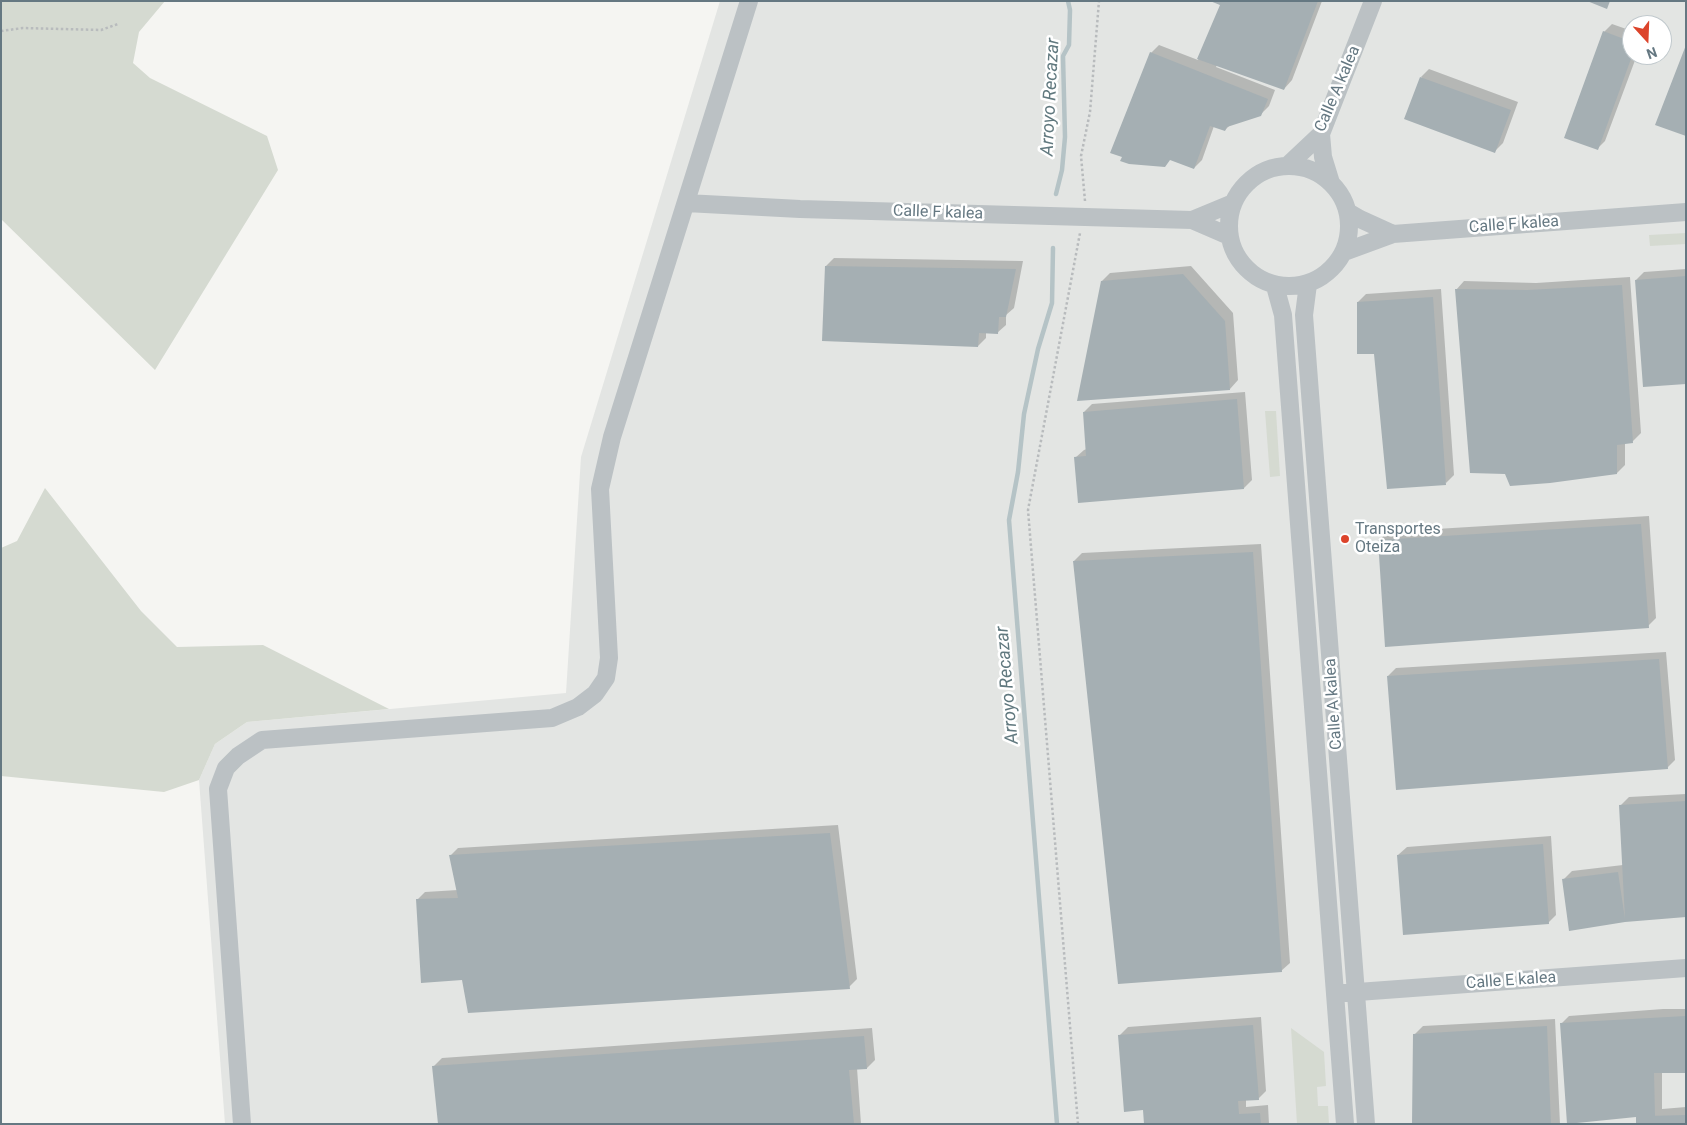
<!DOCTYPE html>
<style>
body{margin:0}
#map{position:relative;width:1687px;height:1125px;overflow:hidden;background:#f5f5f2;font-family:Roboto,sans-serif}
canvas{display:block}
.frame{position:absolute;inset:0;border:2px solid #657882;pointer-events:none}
.north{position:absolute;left:1622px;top:15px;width:50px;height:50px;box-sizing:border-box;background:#fff;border:1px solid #c1c9cd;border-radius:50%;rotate:160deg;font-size:14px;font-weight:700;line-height:20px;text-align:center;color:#657882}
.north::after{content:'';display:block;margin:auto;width:18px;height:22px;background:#dc442b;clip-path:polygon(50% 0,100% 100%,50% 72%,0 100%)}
</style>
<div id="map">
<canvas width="1687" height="1125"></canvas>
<div class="frame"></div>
<div class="north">N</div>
</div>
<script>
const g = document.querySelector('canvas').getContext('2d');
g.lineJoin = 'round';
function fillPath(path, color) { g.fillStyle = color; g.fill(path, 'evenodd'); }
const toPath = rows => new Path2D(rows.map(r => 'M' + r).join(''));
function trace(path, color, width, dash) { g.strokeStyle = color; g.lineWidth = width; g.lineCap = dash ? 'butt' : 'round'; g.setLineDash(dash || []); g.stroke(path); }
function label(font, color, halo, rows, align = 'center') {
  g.font = font + ' Roboto,sans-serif'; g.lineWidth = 5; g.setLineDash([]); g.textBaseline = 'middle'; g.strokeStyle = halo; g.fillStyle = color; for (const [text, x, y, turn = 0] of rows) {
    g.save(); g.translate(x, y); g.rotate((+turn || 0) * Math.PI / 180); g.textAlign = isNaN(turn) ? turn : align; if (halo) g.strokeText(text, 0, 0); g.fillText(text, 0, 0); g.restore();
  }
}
const built = toPath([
 [720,1,1686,1,1686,1124,225,1124,199,780,215,744,247,722,566,693,581,457],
 [1632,25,1662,25,1662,55,1632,55]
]);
const green = toPath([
 [1,1,165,1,139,32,133,63,150,78,267,136,278,170,155,370,1,219],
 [1686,233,1686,244,1650,246,1649,235],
 [1265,411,1276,411,1280,476,1270,477],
 [45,488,141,611,177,647,263,645,389,709,247,722,215,744,199,780,164,792,1,776,1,548,17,541],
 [1291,1028,1324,1052,1326,1086,1317,1087,1318,1106,1328,1106,1329,1124,1297,1124]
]);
const shadow = toPath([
 [1213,1,1322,1,1292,80,1284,89,1217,65,1216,67,1275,90,1269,106,1260,115,1231,124,1225,130,1214,126,1202,160,1194,168,1151,53,1159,45,1198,60,1221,5],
 [1612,24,1632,31,1632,55,1637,55,1605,141,1597,149,1604,32],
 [1429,69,1518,102,1503,143,1495,151,1421,77],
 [834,258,1023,261,1014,308,1006,315,1006,325,997,333,986,332,986,338,978,346,826,266],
 [1191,266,1233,313,1238,380,1230,389,1102,281,1110,273],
 [1686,269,1686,382,1636,280,1644,272],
 [1630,277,1641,433,1633,441,1625,443,1625,465,1617,473,1456,290,1464,281,1536,283],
 [1441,289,1454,475,1446,483,1375,352,1358,302,1366,294],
 [1245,392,1252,480,1244,488,1075,458,1084,450,1087,449,1084,412,1092,404],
 [1649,516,1656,618,1648,626,1379,541,1387,532],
 [1261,544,1290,963,1281,971,1074,561,1082,553],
 [1666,652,1675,760,1667,768,1388,676,1396,668],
 [1686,794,1686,916,1625,920,1564,879,1572,871,1623,865,1621,805,1629,797],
 [838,825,857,979,849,987,463,979,417,900,425,892,458,890,450,856,458,848],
 [1551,836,1556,915,1548,923,1398,855,1407,847],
 [1663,1009,1686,1009,1686,1072,1662,1071,1662,1109,1686,1107,1686,1124,1637,1116,1561,1024,1569,1016],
 [1261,1017,1266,1091,1258,1099,1246,1100,1246,1107,1268,1105,1269,1124,1146,1124,1144,1109,1120,1035,1128,1027],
 [1555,1019,1560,1124,1413,1124,1415,1034,1423,1026],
 [872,1028,875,1060,867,1068,857,1068,861,1124,439,1124,434,1066,442,1058]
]);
const stream = toPath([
 [1056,194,1062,170,1065,137,1063,56,1069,45,1070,10,1068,1],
 [1053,248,1052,303,1038,349,1024,414,1018,472,1009,520,1057,1124]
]);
const building = toPath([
 [1210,1,1318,1,1284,90,1197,59,1220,5],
 [1587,1,1610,1,1607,9],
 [1603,31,1632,42,1632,56,1598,150,1564,138],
 [1686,45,1686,136,1655,125],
 [1150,52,1268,99,1261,116,1227,127,1225,131,1210,126,1194,169,1170,160,1165,167,1129,164,1120,161,1122,157,1110,153],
 [1420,77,1511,110,1495,153,1404,119],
 [825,266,1016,269,1006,317,999,317,998,334,979,333,978,347,822,341],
 [1183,274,1225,321,1230,390,1077,401,1101,281],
 [1686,276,1686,384,1643,387,1635,280],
 [1622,285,1633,443,1617,445,1617,474,1550,483,1510,486,1505,474,1470,473,1455,289,1527,290],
 [1433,297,1446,485,1387,489,1374,354,1357,354,1357,302],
 [1237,399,1244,489,1078,503,1074,457,1086,456,1083,412],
 [1641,524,1649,628,1385,647,1378,540],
 [1253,552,1282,972,1118,984,1073,561],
 [1659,659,1668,769,1396,790,1387,676],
 [1686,801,1686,917,1625,922,1569,931,1562,879,1618,872,1625,919,1619,805],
 [830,833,850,989,468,1013,462,980,421,983,416,899,458,898,449,855],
 [1543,844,1549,924,1403,935,1397,855],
 [1686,1016,1686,1073,1654,1073,1655,1116,1647,1116,1686,1115,1686,1124,1636,1124,1636,1117,1567,1124,1560,1023],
 [1253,1025,1259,1100,1238,1101,1239,1114,1260,1113,1261,1124,1144,1124,1143,1110,1124,1112,1118,1035],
 [1547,1026,1551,1124,1412,1124,1413,1034],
 [864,1036,867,1069,849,1070,854,1124,438,1124,432,1066]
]);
const path = toPath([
 [1,31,23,28,101,30,118,24],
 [1085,201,1081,156,1090,112,1099,1],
 [1078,1124,1028,510,1080,233]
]);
const minor = toPath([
 [1321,134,1323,157,1331,183],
 '1229 226a60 60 0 1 1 120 0a60 60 0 1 1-120 0Z',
 [1287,166,1321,134,1373,1],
 [686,203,800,209,1192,220,1229,236],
 [1348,212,1360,219,1393,234,1686,212],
 [1192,220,1233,203],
 [1344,252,1393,234],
 [1308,284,1304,315,1366,1124],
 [1275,286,1283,315,1345,1124],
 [1344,993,1686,968],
 [242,1124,218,789,226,768,238,756,262,740,552,718,578,707,595,694,606,678,609,658,600,489,612,437,749,1]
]);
const markers = [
 [1345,539,5,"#dc442b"]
];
const streetNames = [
 ["Calle A kalea",1338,89,-67],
 ["Calle F kalea",938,213,2],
 ["Calle F kalea",1514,225,-4],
 ["Calle A kalea",1334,704,-94],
 ["Calle E kalea",1511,981,-4]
];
const poiNames = [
 ["Transportes",1355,530],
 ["Oteiza",1355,548]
];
const waterNames = [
 ["Arroyo Recazar",1051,97,-87],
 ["Arroyo Recazar",1008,685,-95]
];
fillPath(built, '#e3e5e3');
fillPath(green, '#d5dad1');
fillPath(shadow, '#0003');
trace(stream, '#b5c3c6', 4.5);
fillPath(building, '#a5afb3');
trace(path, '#b8bbbd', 2.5, [2.5, 2.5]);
trace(minor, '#bbc1c4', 18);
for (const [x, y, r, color] of markers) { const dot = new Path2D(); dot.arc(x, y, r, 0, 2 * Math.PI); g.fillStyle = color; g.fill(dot); trace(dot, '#fff', 2); }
label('16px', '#657882', '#fff', streetNames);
label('16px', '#657882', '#fff', poiNames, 'left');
label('italic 18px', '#61797f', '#fff', waterNames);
</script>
